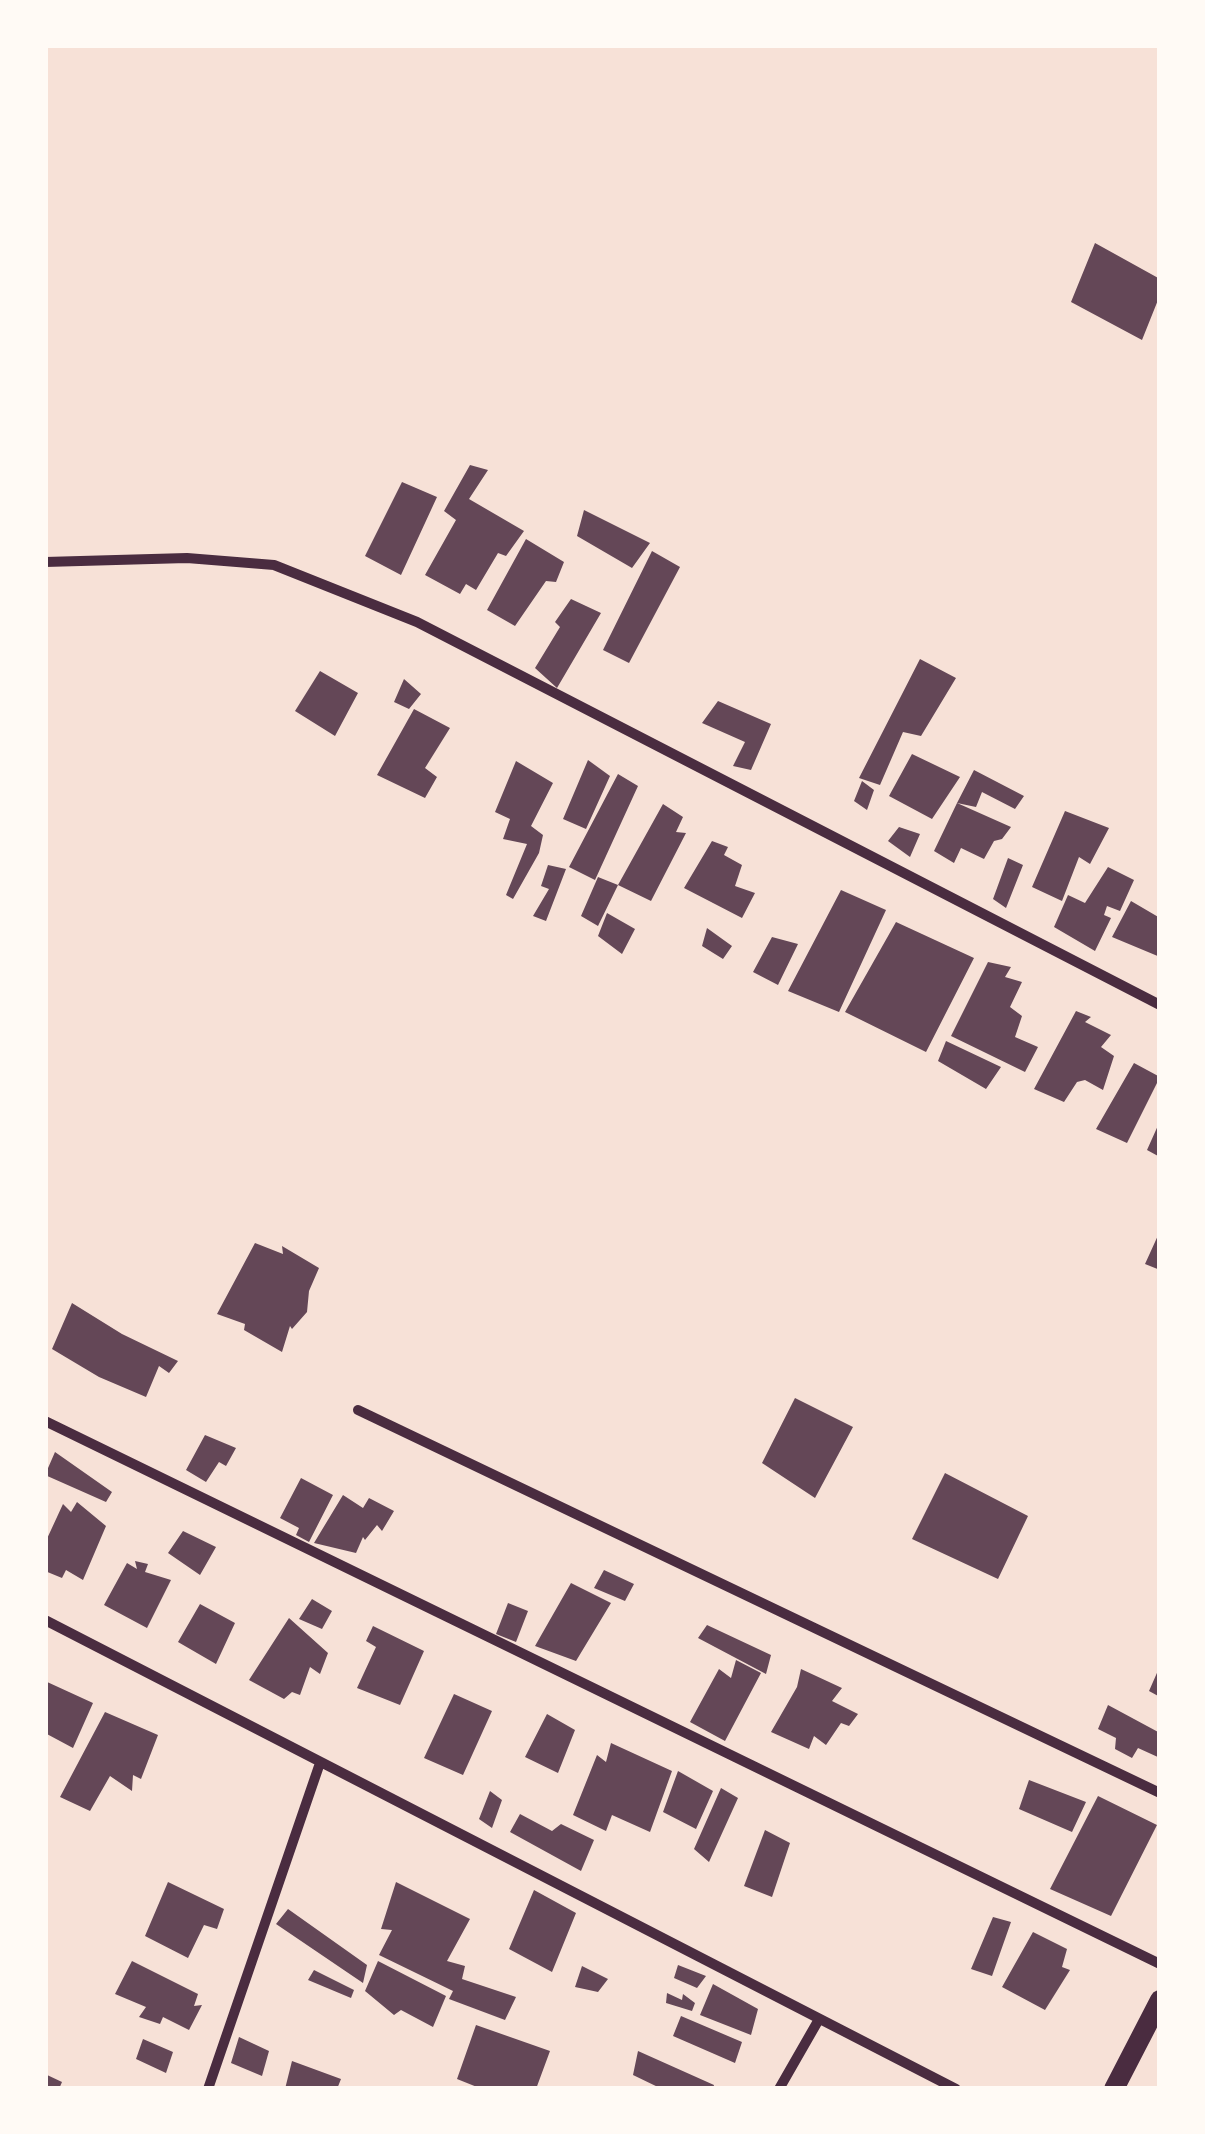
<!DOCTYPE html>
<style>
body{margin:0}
#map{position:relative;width:1205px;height:2134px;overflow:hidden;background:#f7e1d7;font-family:"Titillium Web",sans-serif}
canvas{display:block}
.frame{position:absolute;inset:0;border:48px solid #fffaf5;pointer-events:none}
</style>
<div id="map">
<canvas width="1205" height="2134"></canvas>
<div class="frame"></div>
</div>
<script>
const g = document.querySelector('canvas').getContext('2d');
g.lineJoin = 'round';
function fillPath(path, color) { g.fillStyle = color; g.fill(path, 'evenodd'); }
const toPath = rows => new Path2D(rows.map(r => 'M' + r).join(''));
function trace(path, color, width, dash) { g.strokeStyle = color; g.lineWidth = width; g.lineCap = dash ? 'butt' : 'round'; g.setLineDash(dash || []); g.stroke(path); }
const building = toPath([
 [1095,243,1160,279,1160,295,1142,340,1071,302],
 [470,465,488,470,469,499,524,531,506,556,498,553,476,590,466,584,460,594,425,575,456,520,444,511],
 [402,482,437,497,401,575,365,556],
 [584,510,650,543,632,568,577,536],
 [526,539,564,562,556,582,546,581,515,626,487,610],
 [652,551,680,567,629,663,603,650],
 [571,599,601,613,557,688,535,668,560,627,555,622],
 [920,659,956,678,921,736,903,732,880,785,859,778],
 [320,671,358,693,335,736,295,711],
 [404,679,421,694,409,709,394,702],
 [718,701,771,724,751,770,733,766,745,742,702,723],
 [414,709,450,728,425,768,437,777,425,798,377,775],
 [912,754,960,777,932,819,889,796],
 [588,760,610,776,586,829,563,819],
 [516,761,553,783,531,826,543,835,539,853,513,899,506,895,527,844,503,839,510,819,495,812],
 [974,770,1024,796,1015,809,982,792,976,807,957,803,1011,827,1002,839,994,841,984,859,961,848,954,863,934,851,957,803],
 [618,774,638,786,595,880,569,867],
 [862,781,874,790,867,810,854,801],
 [663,804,683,817,676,832,686,833,651,901,618,885],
 [1065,811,1109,828,1090,864,1079,857,1062,901,1032,887],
 [899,827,920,834,910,857,888,841],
 [712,841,728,847,724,855,742,865,735,886,755,893,742,918,684,888],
 [1008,858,1023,865,1006,908,993,899],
 [548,865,566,869,546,921,533,916,549,889,541,886],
 [1108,867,1134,880,1120,911,1107,906,1104,915,1111,918,1095,951,1054,927,1068,895,1085,903],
 [598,877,618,885,598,926,581,916],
 [841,890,886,910,839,1012,788,991],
 [1131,901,1160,918,1160,957,1112,937],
 [607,913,635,929,622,954,598,936],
 [896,922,974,958,926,1052,845,1012],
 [707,928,732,946,723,959,702,946],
 [772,937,798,944,778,985,753,972],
 [988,962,1011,967,1005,977,1022,982,1010,1007,1022,1016,1015,1037,1038,1047,1025,1072,951,1036],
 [1076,1011,1091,1017,1085,1022,1111,1035,1101,1047,1114,1056,1103,1090,1085,1080,1077,1082,1064,1102,1034,1089],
 [946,1041,1001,1067,986,1089,938,1061],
 [1134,1063,1160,1077,1127,1143,1096,1129],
 [1160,1121,1160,1152,1158,1156,1147,1150],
 [1160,1231,1160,1270,1145,1264],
 [255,1243,283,1254,282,1246,319,1268,309,1291,307,1312,292,1329,290,1326,282,1352,244,1330,245,1324,217,1314],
 [72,1303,122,1334,178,1361,169,1373,159,1366,146,1397,99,1377,52,1349],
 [795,1398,853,1427,815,1498,762,1463],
 [205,1435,236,1448,226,1466,219,1462,206,1482,186,1470],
 [55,1452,112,1492,106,1502,45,1475],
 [945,1473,1028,1516,998,1579,912,1539],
 [301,1478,333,1495,309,1542,296,1535,299,1528,280,1518],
 [343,1495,363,1508,369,1498,394,1511,382,1531,377,1525,365,1540,363,1537,356,1553,314,1543],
 [77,1502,106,1526,83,1580,66,1570,62,1578,45,1571,45,1543,63,1504,71,1512],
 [183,1531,216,1547,200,1575,168,1553],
 [135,1561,148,1564,145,1572,171,1580,147,1628,104,1605,127,1563,137,1569],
 [604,1570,634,1584,625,1601,594,1588],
 [571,1583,611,1603,576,1661,535,1646],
 [312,1599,332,1611,322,1629,299,1619],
 [508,1603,528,1611,516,1642,496,1634],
 [200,1604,235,1623,216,1664,178,1642],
 [289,1618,328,1653,320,1674,310,1667,300,1695,292,1692,284,1699,249,1680],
 [707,1625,771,1655,766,1674,698,1638],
 [373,1626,424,1651,400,1705,357,1688,376,1647,366,1641],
 [736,1660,761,1673,725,1741,690,1722,719,1669,731,1678],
 [1160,1666,1160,1697,1149,1691],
 [801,1669,842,1688,832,1701,858,1714,849,1726,841,1723,826,1745,814,1736,809,1749,771,1732,797,1687],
 [45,1681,93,1703,73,1748,45,1733],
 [454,1694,492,1711,463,1775,424,1758],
 [1108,1705,1160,1733,1160,1758,1138,1748,1132,1758,1115,1749,1116,1738,1098,1729],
 [105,1712,158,1735,141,1779,133,1775,132,1791,110,1776,90,1811,60,1797],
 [547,1714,575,1730,558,1773,525,1757],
 [611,1743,672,1771,650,1832,612,1815,606,1831,573,1815,597,1755,606,1762],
 [678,1771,713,1791,696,1829,663,1812],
 [1029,1780,1086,1802,1072,1832,1019,1809],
 [721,1788,738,1798,709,1862,694,1849],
 [490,1791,502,1800,492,1828,479,1819],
 [1098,1796,1157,1825,1111,1916,1050,1889],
 [520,1814,552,1831,561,1824,594,1840,581,1871,510,1832],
 [765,1830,790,1843,772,1897,744,1886],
 [168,1882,224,1909,217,1929,204,1925,188,1958,145,1936],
 [396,1882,470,1919,447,1961,465,1966,462,1979,516,1997,505,2020,449,1999,453,1991,379,1955,392,1930,381,1929],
 [534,1890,576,1913,552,1972,509,1949],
 [288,1909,367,1965,363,1983,276,1924],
 [993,1917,1011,1922,992,1976,971,1969],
 [1033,1932,1067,1949,1062,1967,1070,1970,1045,2010,1002,1987],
 [132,1961,198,1994,194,2006,202,2005,189,2030,163,2017,160,2024,139,2017,146,2007,115,1994],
 [378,1961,446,1996,433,2027,401,2010,394,2015,365,1991],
 [678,1965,706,1976,697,1988,674,1978],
 [582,1966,608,1979,598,1992,575,1987],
 [314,1970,354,1990,351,1998,308,1980],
 [713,1984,758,2009,751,2035,700,2015],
 [667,1993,682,2000,683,1994,695,2003,692,2011,666,2003],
 [681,2016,742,2042,735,2063,673,2036],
 [476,2025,550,2051,536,2089,482,2089,457,2079],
 [239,2037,269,2051,262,2076,231,2063],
 [143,2039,173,2052,166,2073,136,2059],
 [638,2051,714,2085,713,2089,662,2089,633,2075],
 [292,2061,341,2079,337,2089,285,2089],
 [45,2074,62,2082,59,2089,45,2089]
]);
const minor = toPath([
 [45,562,187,558,274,565,417,622,1160,1005],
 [358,1410,1160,1793],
 [45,1421,1160,1964],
 [45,1620,956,2089],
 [208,2089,320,1763],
 [779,2089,818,2021]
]);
const secondary = toPath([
 [1114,2089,1160,2000]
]);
fillPath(building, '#644757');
trace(minor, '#4a2c40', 10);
trace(secondary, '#4a2c40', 20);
</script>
